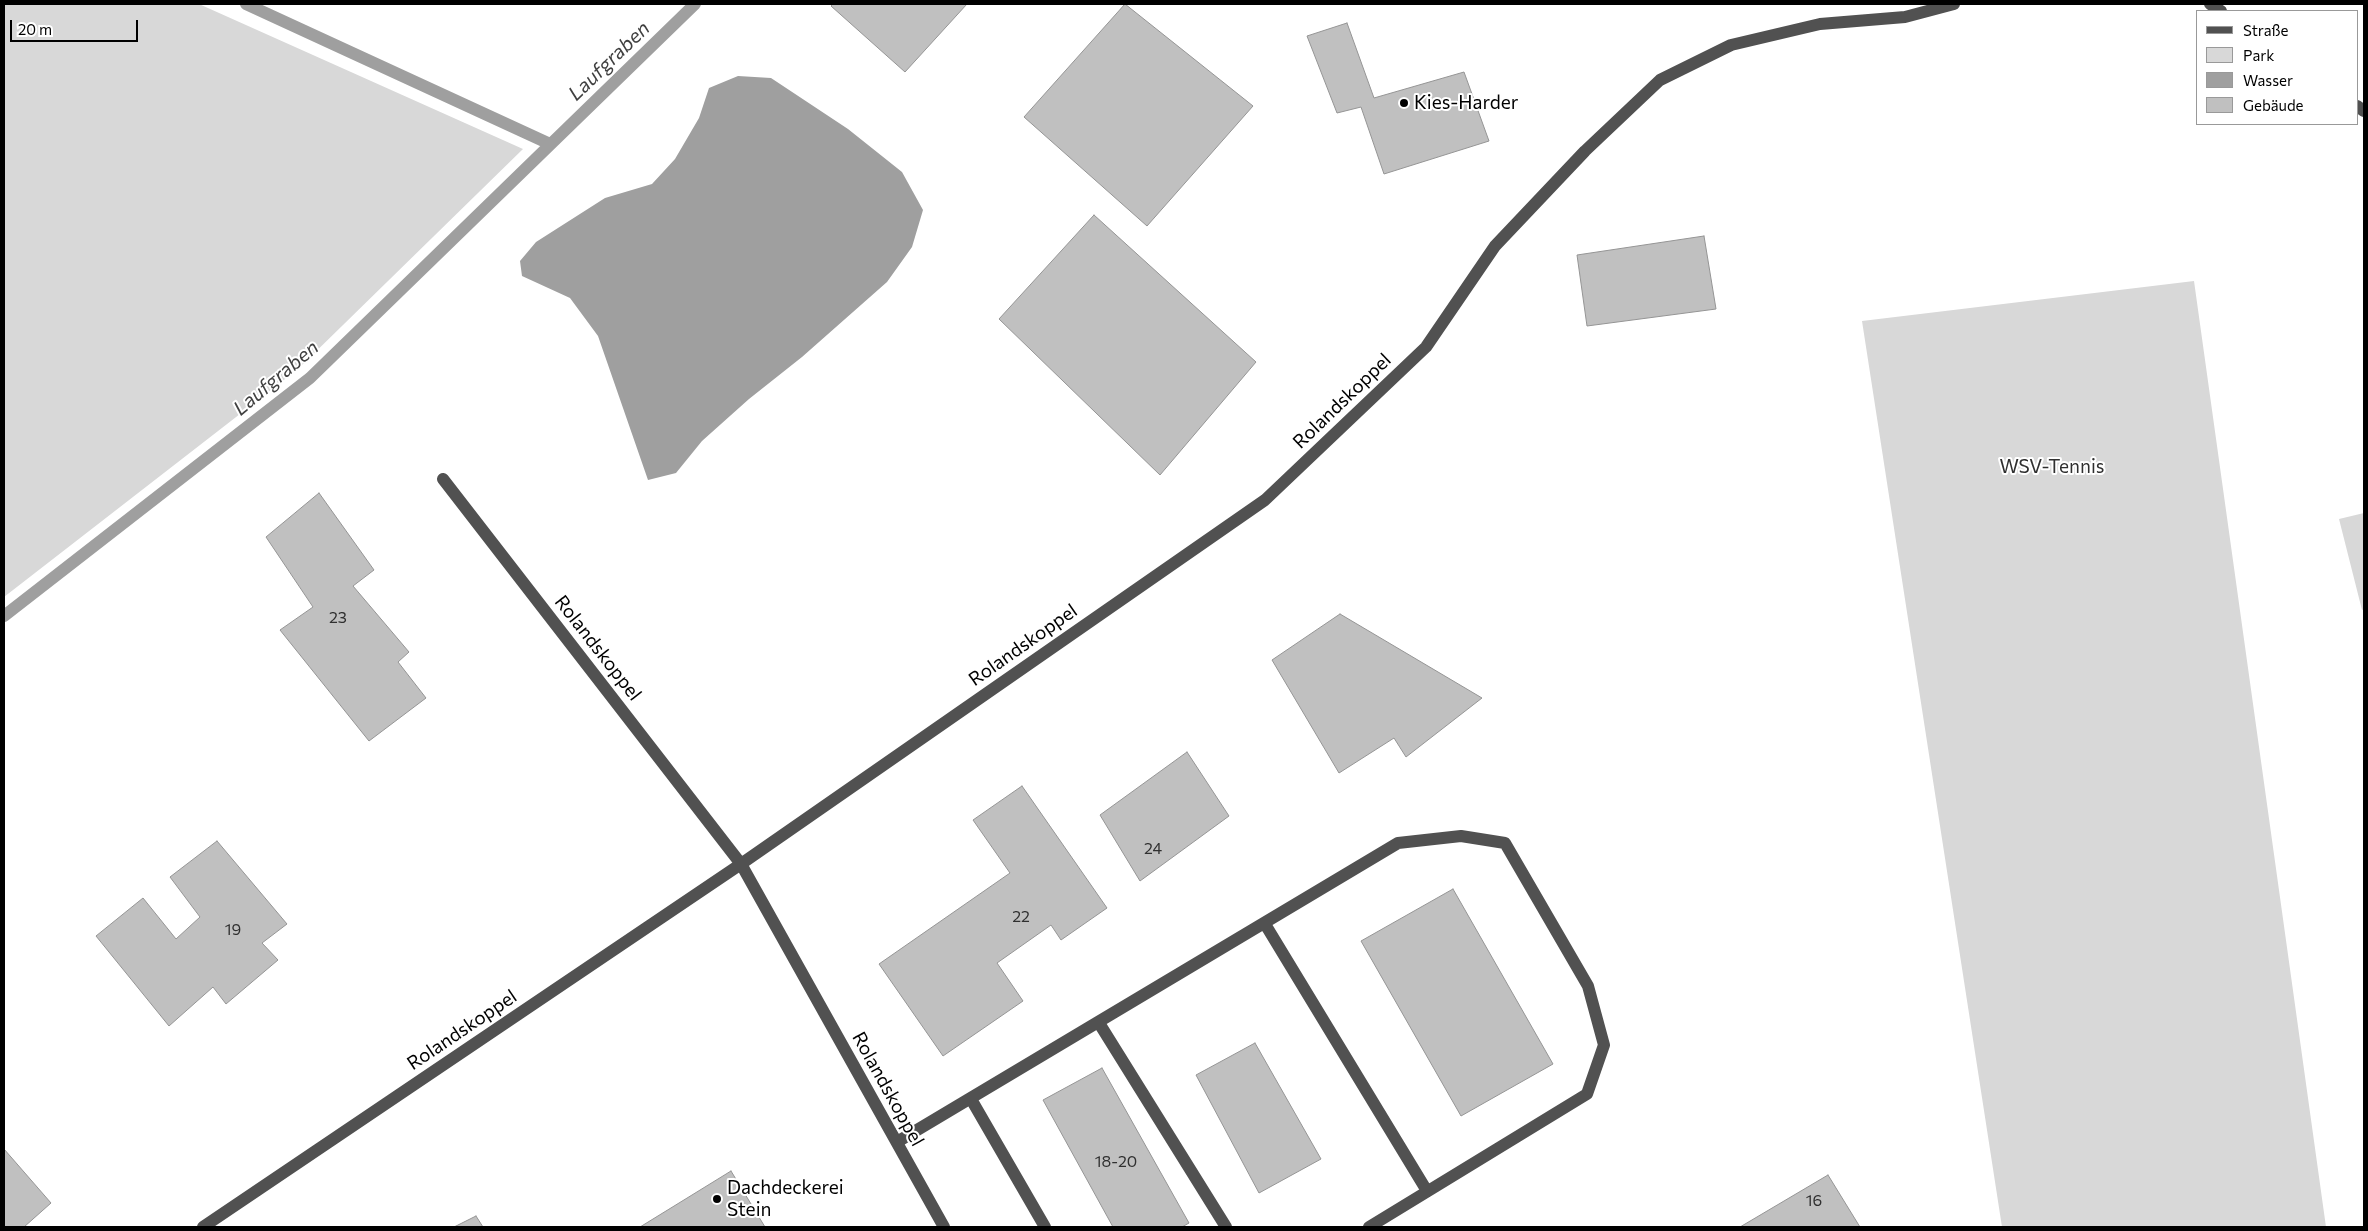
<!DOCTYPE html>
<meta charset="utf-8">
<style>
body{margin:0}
#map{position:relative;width:2368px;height:1231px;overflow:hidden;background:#fff;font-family:Commissioner,sans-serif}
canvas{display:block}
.frame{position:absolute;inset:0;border:5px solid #000;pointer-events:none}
.legend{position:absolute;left:2196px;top:10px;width:162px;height:115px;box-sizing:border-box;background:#fff;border:1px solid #999;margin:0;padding:6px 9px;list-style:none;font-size:15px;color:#000}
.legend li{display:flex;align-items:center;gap:10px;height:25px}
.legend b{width:25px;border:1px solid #999}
.scale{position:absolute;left:10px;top:20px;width:128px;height:22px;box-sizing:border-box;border:2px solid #000;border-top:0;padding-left:6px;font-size:15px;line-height:18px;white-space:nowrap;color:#000;-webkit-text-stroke:4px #fff;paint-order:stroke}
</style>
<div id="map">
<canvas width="2368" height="1231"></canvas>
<div class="frame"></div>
<ul class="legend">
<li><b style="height:6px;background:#515151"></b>Straße</li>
<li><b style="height:14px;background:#d8d8d8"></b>Park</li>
<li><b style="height:14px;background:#9f9f9f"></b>Wasser</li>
<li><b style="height:14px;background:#c0c0c0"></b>Gebäude</li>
</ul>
<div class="scale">20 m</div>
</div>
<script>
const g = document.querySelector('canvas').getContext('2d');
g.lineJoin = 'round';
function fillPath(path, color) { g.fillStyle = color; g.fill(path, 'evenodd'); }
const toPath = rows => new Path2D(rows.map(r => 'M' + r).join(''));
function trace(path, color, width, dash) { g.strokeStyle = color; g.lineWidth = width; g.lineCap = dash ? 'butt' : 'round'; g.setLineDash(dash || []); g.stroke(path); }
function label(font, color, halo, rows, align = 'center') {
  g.font = font + ' Commissioner,sans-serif'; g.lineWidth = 4; g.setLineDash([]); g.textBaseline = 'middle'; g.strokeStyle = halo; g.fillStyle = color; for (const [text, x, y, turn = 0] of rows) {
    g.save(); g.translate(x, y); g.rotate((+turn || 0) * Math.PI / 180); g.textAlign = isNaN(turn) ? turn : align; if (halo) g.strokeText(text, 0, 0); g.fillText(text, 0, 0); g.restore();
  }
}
const green = toPath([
 [4,4,199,4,523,149,298,369,4,597],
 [2194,281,2326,1227,2002,1227,1862,321],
 [2364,513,2364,609,2362,610,2339,519]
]);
const water = toPath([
 [738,76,771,78,848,129,902,172,923,210,912,247,887,282,802,357,749,399,702,441,676,473,648,480,598,336,570,298,522,276,520,261,536,242,605,198,652,184,675,159,699,118,709,88]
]);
const stream = toPath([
 [246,4,550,144],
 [4,616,310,378,695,4]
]);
const building = toPath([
 [833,4,967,4,905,72,831,6,833,4],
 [1125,4,1253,106,1147,226,1024,117,1125,4],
 [1347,23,1374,98,1464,72,1489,141,1384,174,1361,107,1337,113,1307,36,1347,23],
 [1094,215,1256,362,1160,475,999,319,1094,215],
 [1704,236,1716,309,1587,326,1577,255,1704,236],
 [319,493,374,570,353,586,409,652,398,662,426,698,369,741,280,630,313,607,266,537,319,493],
 [1340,614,1482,698,1406,757,1394,738,1339,773,1272,660,1340,614],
 [1187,752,1229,816,1140,881,1100,815,1187,752],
 [1022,786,1107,908,1061,940,1051,925,997,963,1023,1001,943,1056,879,964,1010,873,973,820,1022,786],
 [217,841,287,924,262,943,278,960,226,1004,213,987,169,1026,96,936,143,898,176,939,200,917,170,877,217,841],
 [1453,889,1553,1064,1461,1116,1361,941,1453,889],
 [1255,1043,1321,1159,1259,1193,1196,1075,1255,1043],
 [1102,1068,1189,1223,1182,1227,1113,1227,1043,1100,1102,1068],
 [4,1149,51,1203,24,1227,4,1227,4,1149],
 [731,1171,765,1227,640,1227,731,1171],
 [1828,1175,1860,1227,1740,1227,1828,1175],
 [476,1216,483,1227,454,1227,476,1216]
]);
const minor = toPath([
 [2210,4,2221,11],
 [2357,106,2364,111],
 [443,479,741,864,944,1227],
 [1265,924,1427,1191],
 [1099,1023,1226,1227],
 [971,1099,1045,1227],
 [897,1142,1398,843,1461,836,1505,843,1588,986,1604,1045,1587,1094,1369,1227],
 [203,1227,741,864,1265,500,1426,347,1495,246,1585,151,1660,80,1731,45,1820,24,1905,17,1954,4]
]);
const markers = [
 [1404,103,5,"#000"],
 [717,1199,5,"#000"]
];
const numberNames = [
 ["23",338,618],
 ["24",1153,849],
 ["22",1021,917],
 ["19",233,930],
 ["18-20",1116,1162],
 ["16",1814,1201]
];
const poiNames = [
 ["Kies-Harder",1414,103],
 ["Dachdeckerei",727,1188],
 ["Stein",727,1210]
];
const streetNames = [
 ["Rolandskoppel",1342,401,-44],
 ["Rolandskoppel",1023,645,-35],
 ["Rolandskoppel",598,648,52],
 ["Rolandskoppel",462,1030,-34],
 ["Rolandskoppel",888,1089,61]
];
const parkNames = [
 ["WSV-Tennis",2052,467]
];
const waterNames = [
 ["Laufgraben",609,61,-44],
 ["Laufgraben",276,378,-40]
];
fillPath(green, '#d8d8d8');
fillPath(water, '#9f9f9f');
trace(stream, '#9f9f9f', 12);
fillPath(building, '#c0c0c0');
trace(building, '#959595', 1);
trace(minor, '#515151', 12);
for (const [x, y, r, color] of markers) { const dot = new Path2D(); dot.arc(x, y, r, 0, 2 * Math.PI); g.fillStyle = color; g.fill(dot); trace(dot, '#fff', 2); }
label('16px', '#303030', null, numberNames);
label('19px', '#000', '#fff', poiNames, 'left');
label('19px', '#000', '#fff', streetNames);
label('19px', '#2f2f2f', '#fff', parkNames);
label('italic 20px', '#404040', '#fff', waterNames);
</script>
